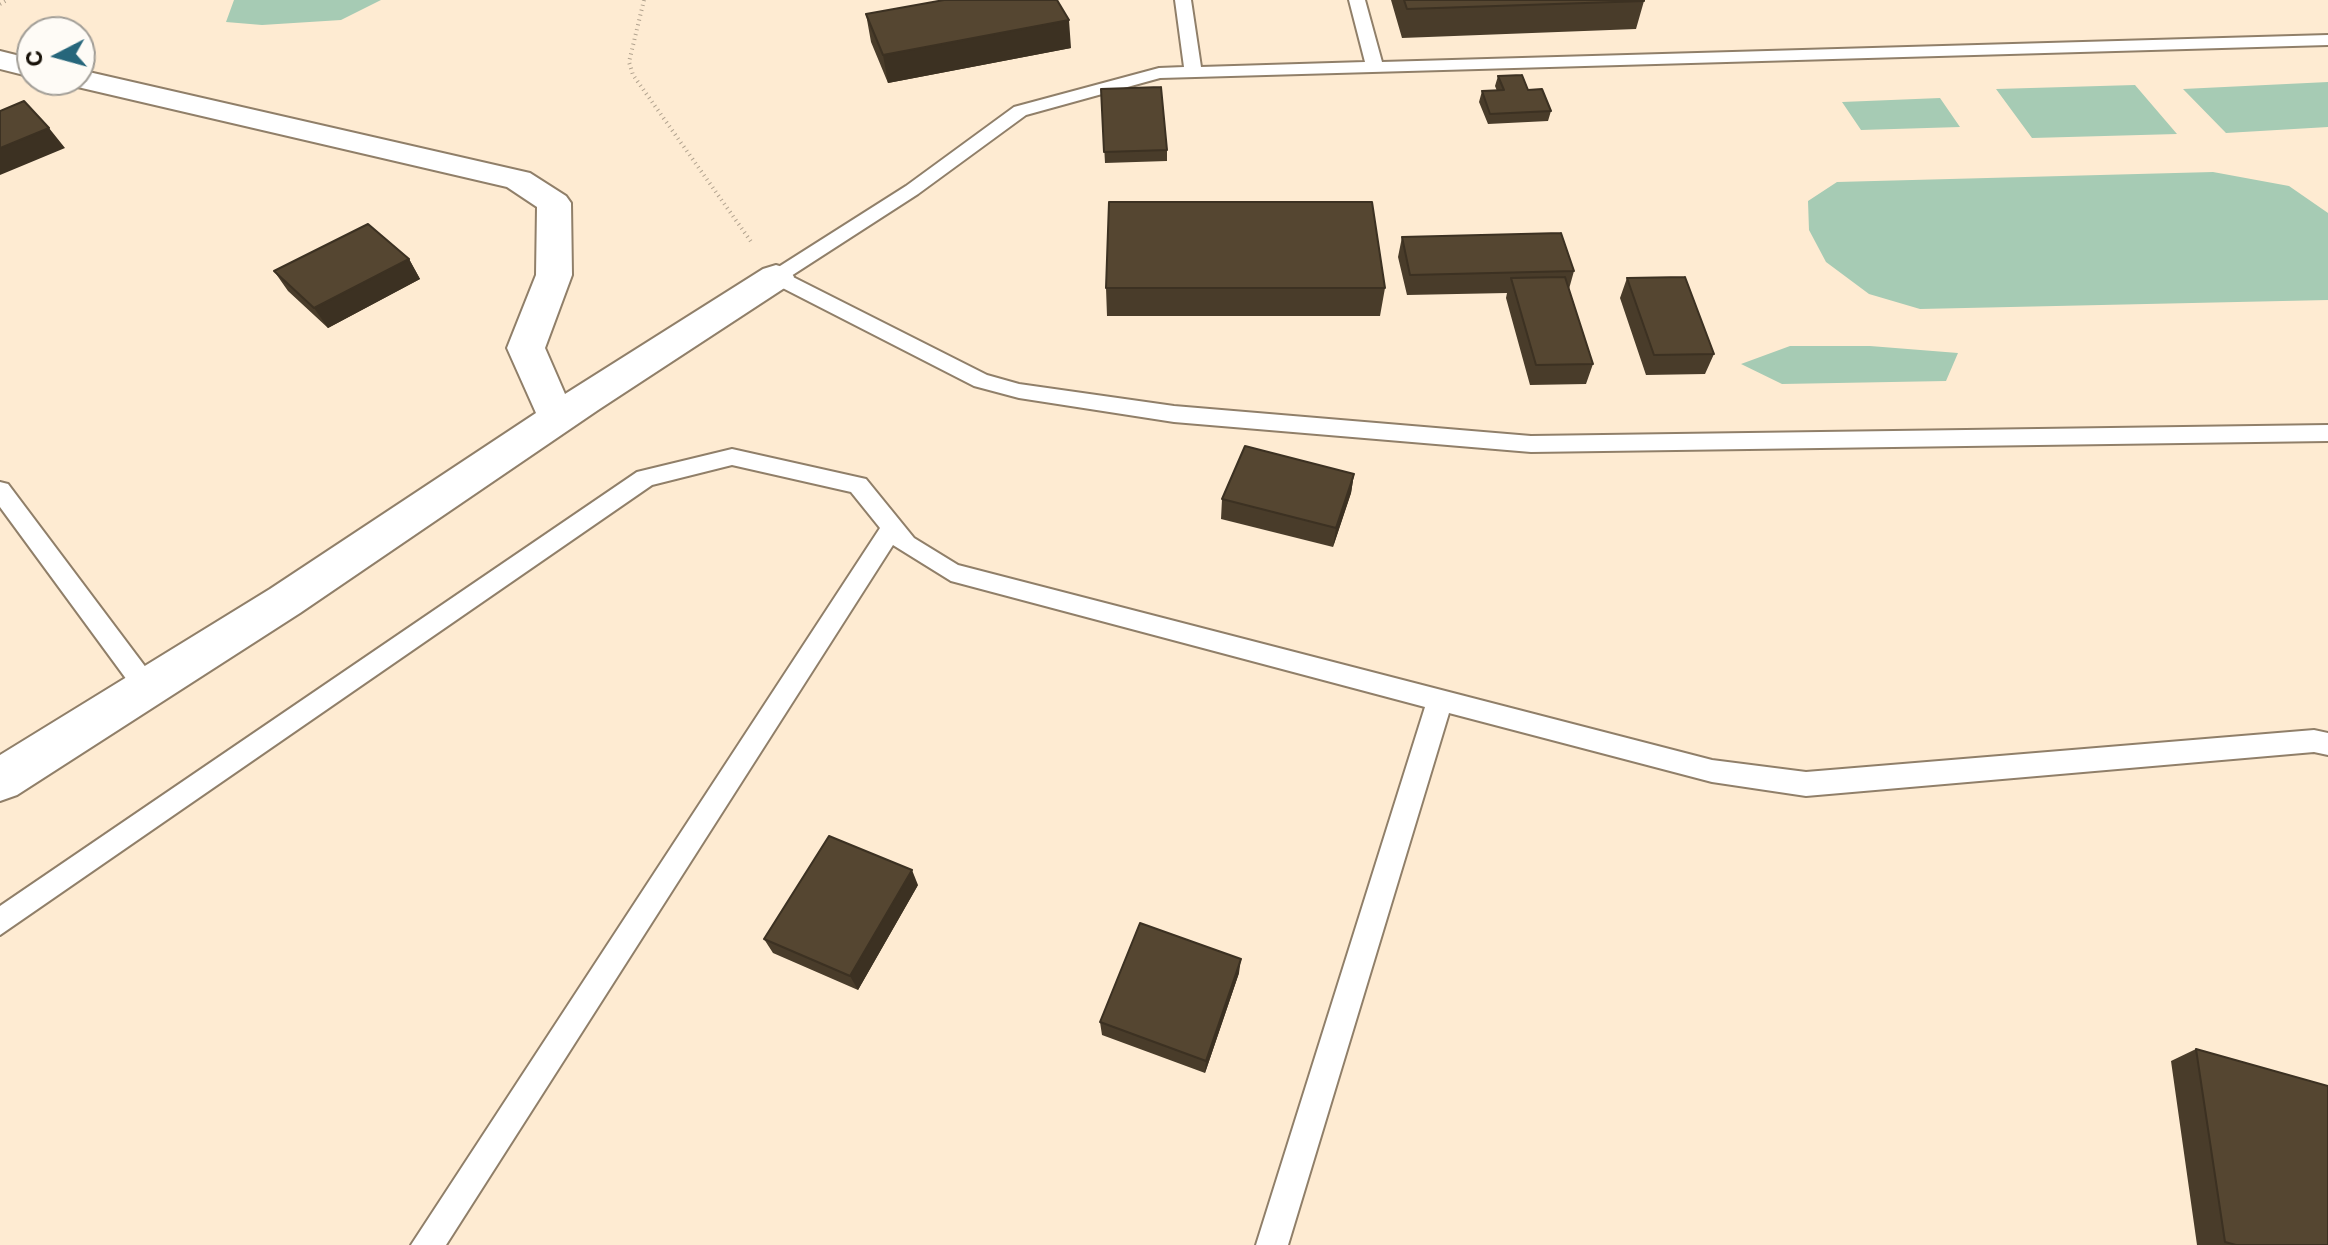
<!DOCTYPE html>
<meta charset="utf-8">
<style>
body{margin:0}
#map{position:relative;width:2328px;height:1245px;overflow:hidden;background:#feebd2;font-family:Inter,sans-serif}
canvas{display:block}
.north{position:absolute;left:16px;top:16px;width:80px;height:80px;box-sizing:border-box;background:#fefbf6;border:2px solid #a29e97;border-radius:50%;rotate:264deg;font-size:22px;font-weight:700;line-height:32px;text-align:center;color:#181209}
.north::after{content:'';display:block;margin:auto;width:28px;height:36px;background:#26667b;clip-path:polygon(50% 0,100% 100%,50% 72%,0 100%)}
</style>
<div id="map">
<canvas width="2328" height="1245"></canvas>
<div class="north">С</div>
</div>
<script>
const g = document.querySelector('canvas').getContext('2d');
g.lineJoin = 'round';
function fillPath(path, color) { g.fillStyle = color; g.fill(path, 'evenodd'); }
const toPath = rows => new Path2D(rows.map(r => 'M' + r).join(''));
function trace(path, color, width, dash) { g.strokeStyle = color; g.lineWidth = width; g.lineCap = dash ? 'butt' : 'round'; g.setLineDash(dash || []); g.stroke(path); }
const green = toPath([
 [234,0,381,0,341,20,262,25,226,22],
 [2328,82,2328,127,2226,133,2183,89],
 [2135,85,2177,134,2032,138,1996,89],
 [1940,98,1960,127,1861,130,1842,102],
 [2213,172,2289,186,2328,213,2328,300,1920,309,1869,294,1826,262,1809,230,1808,201,1837,182],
 [1790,346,1870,346,1958,353,1946,381,1782,384,1741,364]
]);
const path = toPath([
 [644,0,629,62,633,75,752,243],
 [0,4,7,0]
]);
const service = toPath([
 [1175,0,1191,0,1201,67,1365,62,1349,0,1365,0,1382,62,2328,35,2328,45,1160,78,1026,115,918,194,791,276,987,375,1019,384,1174,406,1531,436,2328,425,2328,441,1531,452,1174,422,1019,398,974,386,769,281,766,277,769,273,906,186,1014,107,1159,68,1184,67,1175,0],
 [732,449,866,479,914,538,958,565,1712,760,1806,772,2314,730,2328,733,2328,755,2314,752,1806,796,1712,782,1449,713,1288,1245,1256,1245,1425,707,951,581,893,545,446,1245,411,1245,880,528,851,492,732,465,652,485,0,935,0,906,637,472,732,449],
 [0,482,8,484,156,681,159,688,156,695,147,698,138,695,0,507,0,482]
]);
const minor = toPath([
 [0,51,32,59,32,77,0,69,0,51],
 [80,70,530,173,566,196,571,203,572,275,545,348,565,394,763,269,776,265,789,269,794,277,789,285,598,410,300,613,17,795,0,801,0,755,270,589,536,413,507,348,536,275,537,207,507,187,69,85,65,80,80,80,80,70]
]);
const wall = toPath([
 [1391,0,1644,0,1644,1,1636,29,1402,38],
 [866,14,1071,48,888,83,871,42],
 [1498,76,1528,90,1551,111,1548,121,1488,124,1479,102,1482,91,1497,91,1495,86],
 [1101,89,1167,150,1167,161,1105,163],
 [1402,237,1574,271,1569,289,1593,364,1586,384,1530,385,1506,298,1507,293,1407,295,1398,257],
 [409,259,420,279,328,328,288,291,274,271],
 [1627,278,1714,354,1705,374,1646,375,1620,298],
 [1106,288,1385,288,1380,316,1107,316],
 [1354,474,1351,493,1333,547,1221,519,1222,499],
 [918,885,858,990,773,953,764,939],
 [1239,973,1205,1073,1102,1035,1100,1022],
 [2196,1049,2328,1245,2197,1245,2171,1061]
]);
const shadedWall = toPath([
 [1069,20,1071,48,888,83,883,55],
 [49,128,65,148,0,175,0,148],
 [409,259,420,279,328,328,314,308],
 [1354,474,1351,493,1333,547,1336,528],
 [912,870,918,885,858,990,850,976],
 [1241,959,1239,973,1205,1073,1206,1061]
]);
const building = toPath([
 [944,0,1057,0,1069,20,883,55,866,14,944,0],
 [1404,0,1644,0,1644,1,1407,9,1404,0],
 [1522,75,1528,90,1542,89,1551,111,1490,114,1482,91,1504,90,1498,76,1522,75],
 [1161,87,1167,150,1104,152,1101,89,1161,87],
 [24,101,49,128,0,148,0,111,24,101],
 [1109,202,1372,202,1385,288,1106,288,1109,202],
 [368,224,409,259,314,308,274,271,368,224],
 [1561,233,1574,271,1410,275,1402,237,1561,233],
 [1565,277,1593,364,1536,365,1511,278,1565,277],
 [1685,277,1714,354,1654,355,1627,278,1685,277],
 [1245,446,1354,474,1336,528,1222,499,1245,446],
 [829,836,912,870,850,976,764,939,829,836],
 [1140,923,1241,959,1206,1061,1100,1022,1140,923],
 [2196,1049,2328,1086,2328,1245,2236,1245,2225,1242,2196,1049]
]);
fillPath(green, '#a6cbb4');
trace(service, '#907f69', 4);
trace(minor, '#907f69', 4);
trace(path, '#b1a28e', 4, [1, 4]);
fillPath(service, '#fff');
fillPath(minor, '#fff');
fillPath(wall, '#493c2a');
fillPath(shadedWall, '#3c3122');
fillPath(building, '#554631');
trace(building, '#3c3122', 2);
</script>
